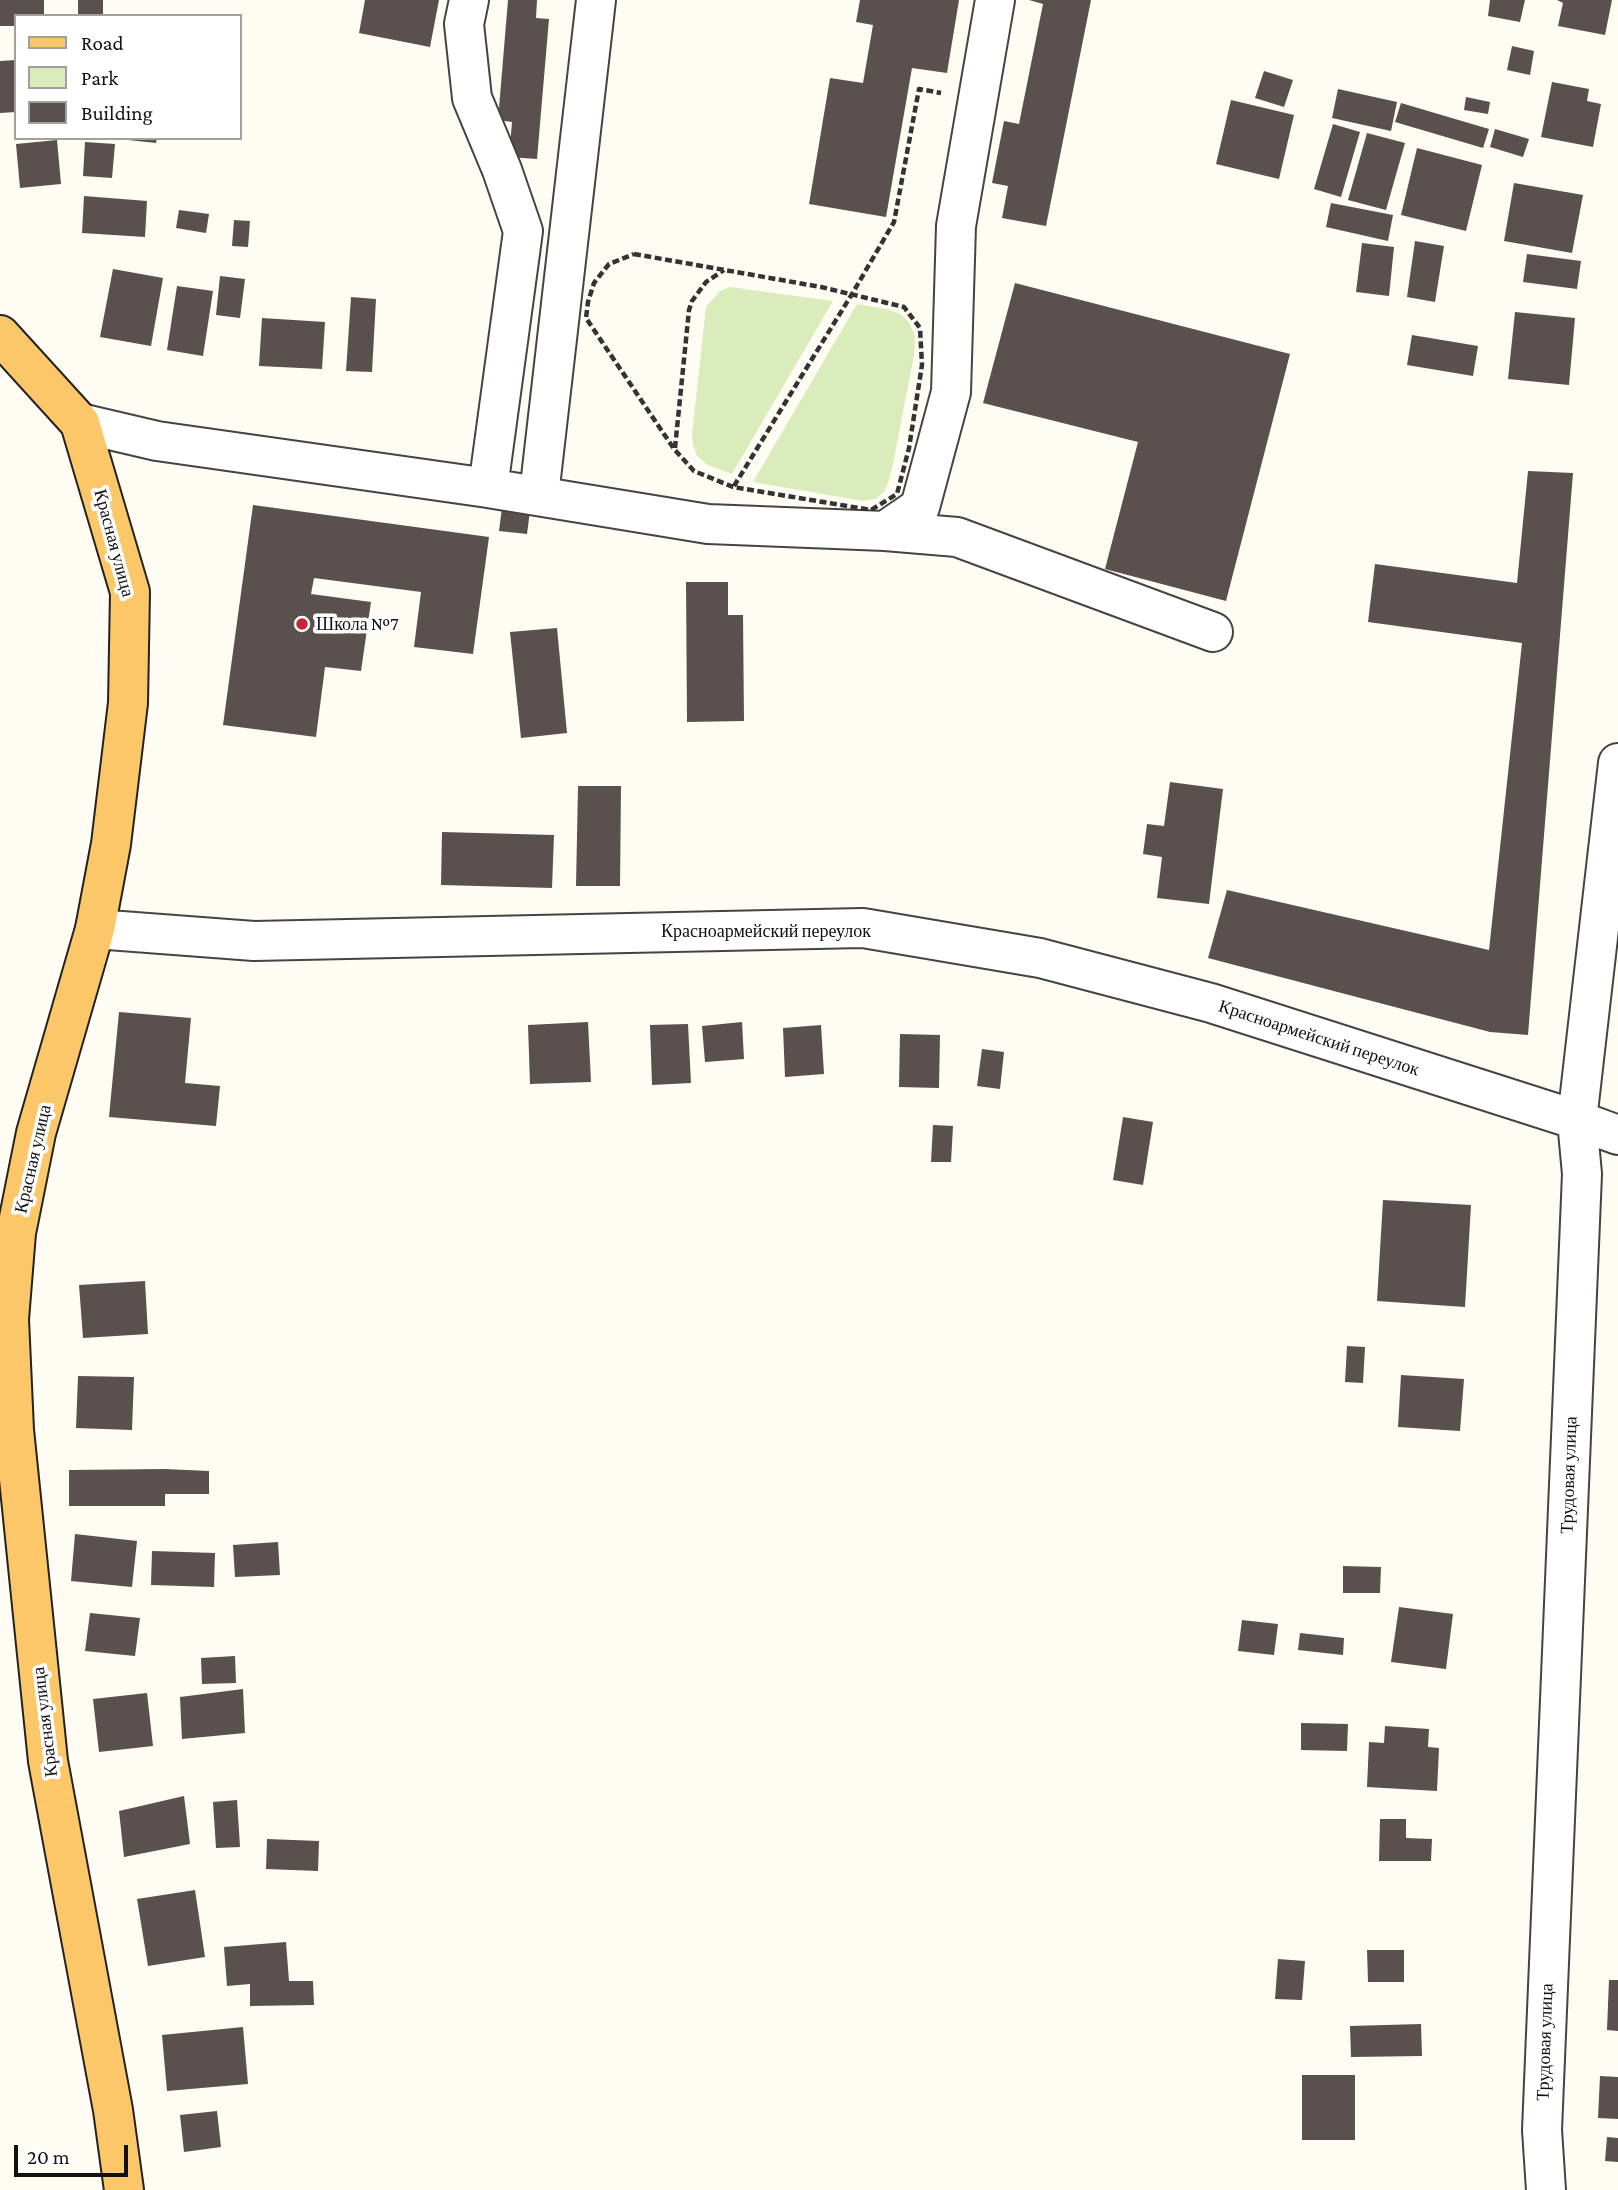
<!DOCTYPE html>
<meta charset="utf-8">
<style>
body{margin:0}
#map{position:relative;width:1618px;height:2190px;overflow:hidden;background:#fffcf4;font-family:"Crimson Pro",serif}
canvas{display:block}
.legend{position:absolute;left:14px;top:14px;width:228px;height:126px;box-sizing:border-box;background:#fff;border:2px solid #a0a0a0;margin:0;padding:9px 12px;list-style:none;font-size:21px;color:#111}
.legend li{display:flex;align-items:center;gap:14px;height:35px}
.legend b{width:35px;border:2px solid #a0a0a0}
.scale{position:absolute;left:14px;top:2145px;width:114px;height:32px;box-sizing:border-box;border:4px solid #111;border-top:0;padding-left:9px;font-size:21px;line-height:24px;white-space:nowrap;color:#111;-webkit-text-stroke:5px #fff;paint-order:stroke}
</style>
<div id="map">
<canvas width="1618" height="2190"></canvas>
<ul class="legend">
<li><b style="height:9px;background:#fbc769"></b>Road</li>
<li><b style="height:19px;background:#daebbc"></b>Park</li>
<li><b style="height:19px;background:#5a504d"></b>Building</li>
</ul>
<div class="scale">20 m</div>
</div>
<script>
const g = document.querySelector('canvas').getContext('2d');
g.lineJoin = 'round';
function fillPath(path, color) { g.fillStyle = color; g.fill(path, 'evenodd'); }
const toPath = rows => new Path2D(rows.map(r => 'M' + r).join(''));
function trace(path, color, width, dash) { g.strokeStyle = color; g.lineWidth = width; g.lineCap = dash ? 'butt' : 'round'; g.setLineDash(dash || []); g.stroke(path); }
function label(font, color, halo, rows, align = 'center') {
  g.font = font + ' "Crimson Pro",serif'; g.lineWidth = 7; g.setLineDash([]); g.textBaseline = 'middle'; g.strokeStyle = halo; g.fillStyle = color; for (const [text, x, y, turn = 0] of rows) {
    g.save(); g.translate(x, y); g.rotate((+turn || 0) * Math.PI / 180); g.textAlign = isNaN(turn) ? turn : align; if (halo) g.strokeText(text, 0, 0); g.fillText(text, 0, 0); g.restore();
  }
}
const green = toPath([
 [730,287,833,301,732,474,708,465,697,456,693,445,692,435,706,307,720,291],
 [857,304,887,309,900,314,909,322,915,336,914,355,893,464,888,483,884,492,875,499,863,501,753,482]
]);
const building = toPath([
 [0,0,44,0,44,16,16,16,16,26,0,26],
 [78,0,103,0,103,16,78,16],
 [365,0,439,0,430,47,359,33],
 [508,0,537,0,536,18,549,19,537,159,509,157,512,122,498,120],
 [860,0,959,0,947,73,912,68,886,217,809,204,830,78,863,83,873,25,856,22],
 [1029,0,1091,0,1046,226,1002,218,1008,186,992,183,1004,121,1019,124,1043,4],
 [1490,0,1525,0,1520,22,1488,16],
 [1557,0,1612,0,1605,35,1558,26,1563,3],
 [1512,46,1534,51,1530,75,1507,70],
 [16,60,16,112,0,113,0,61],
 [1264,71,1293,80,1284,107,1255,98],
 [1552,82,1589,89,1587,101,1601,104,1593,147,1541,137],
 [1338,89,1397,102,1391,131,1332,118],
 [1466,97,1490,102,1488,114,1464,110],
 [1231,100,1294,115,1279,179,1216,164],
 [1401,103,1489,129,1483,148,1395,122],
 [1333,124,1360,132,1341,197,1314,189],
 [1495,129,1529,139,1523,157,1490,147],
 [1367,133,1405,143,1386,210,1348,200],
 [128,138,157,138,156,143,128,140],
 [57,140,61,184,20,188,16,144],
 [85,142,115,144,112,178,83,176],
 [1417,148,1482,165,1466,231,1401,215],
 [1514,183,1583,195,1572,253,1504,241],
 [84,196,147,201,145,237,82,233],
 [1331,203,1393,215,1388,241,1326,227],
 [179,210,209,214,206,233,176,228],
 [234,220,250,221,248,247,232,246],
 [1415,241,1444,246,1435,302,1407,297],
 [1362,243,1394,247,1389,296,1356,292],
 [1527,254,1581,261,1577,289,1523,282],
 [113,269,163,278,151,346,100,337],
 [220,276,245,279,240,318,216,315],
 [1015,283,1290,354,1226,601,1105,569,1138,442,983,403],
 [177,286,213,291,203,356,167,350],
 [351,297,376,299,372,372,346,371],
 [1515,312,1575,318,1569,385,1508,379],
 [262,318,325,322,322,369,259,366],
 [1412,335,1478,346,1473,376,1407,365],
 [1528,471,1573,473,1528,1035,1490,1032,1208,958,1227,890,1489,950,1522,643,1368,622,1375,564,1517,583],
 [503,499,531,503,527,534,499,531],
 [253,505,489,537,473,654,414,647,421,592,314,578,311,594,371,602,361,671,325,667,316,737,223,725],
 [686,582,728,582,728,615,743,615,744,721,687,722],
 [557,628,567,733,521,738,510,632],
 [1170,782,1223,789,1209,904,1157,898,1162,857,1143,854,1147,824,1164,826],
 [578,786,621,786,620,886,576,886],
 [442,832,554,835,552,888,441,885],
 [119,1012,191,1018,185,1083,220,1086,216,1126,109,1117],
 [588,1022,591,1082,530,1084,528,1025],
 [742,1022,744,1059,705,1062,702,1026],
 [688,1024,691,1083,652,1085,650,1025],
 [821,1025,824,1074,785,1077,783,1028],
 [900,1034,940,1035,939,1088,899,1087],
 [982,1049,1004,1052,1000,1089,977,1086],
 [1123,1117,1153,1122,1143,1185,1113,1180],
 [933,1125,953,1126,951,1162,931,1162],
 [1383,1200,1471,1205,1465,1307,1377,1301],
 [145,1281,148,1334,83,1338,79,1285],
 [1347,1346,1365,1347,1363,1383,1345,1382],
 [1401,1375,1464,1379,1460,1431,1398,1427],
 [78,1376,134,1377,132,1430,76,1428],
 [165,1469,209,1471,209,1494,165,1494,165,1506,69,1506,69,1470],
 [75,1534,137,1541,132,1587,71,1581],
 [278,1542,280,1575,235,1577,233,1545],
 [152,1551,215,1553,214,1587,151,1585],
 [1343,1566,1381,1567,1380,1593,1343,1593],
 [1399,1607,1453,1614,1446,1669,1391,1662],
 [90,1613,140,1618,135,1656,85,1651],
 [1242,1620,1278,1624,1274,1655,1238,1651],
 [1300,1633,1344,1638,1343,1655,1298,1650],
 [235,1656,236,1683,202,1684,201,1658],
 [243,1689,245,1733,182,1739,180,1697],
 [147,1693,153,1746,99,1752,93,1699],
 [1301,1723,1348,1724,1347,1751,1301,1750],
 [1385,1726,1429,1729,1428,1747,1439,1748,1437,1791,1367,1787,1369,1742,1384,1743],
 [184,1796,190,1844,124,1857,119,1811],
 [237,1800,240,1847,216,1848,213,1802],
 [1380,1819,1406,1819,1406,1838,1432,1839,1431,1861,1379,1861],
 [267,1839,319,1841,318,1871,266,1869],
 [195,1890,205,1957,148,1966,137,1899],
 [286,1942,289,1981,313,1981,314,2005,250,2006,250,1984,227,1986,224,1947],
 [1367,1950,1404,1950,1404,1982,1368,1982],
 [1278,1959,1305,1961,1302,2000,1275,1999],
 [1609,1980,1618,1980,1618,2031,1607,2030],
 [1421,2024,1422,2056,1351,2057,1350,2026],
 [243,2027,248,2084,167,2091,162,2035],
 [1302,2075,1355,2075,1355,2140,1302,2140],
 [1600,2076,1618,2077,1618,2119,1598,2118],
 [217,2111,221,2147,184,2152,180,2115],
 [1607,2137,1618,2138,1618,2162,1605,2161]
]);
const path = toPath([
 [634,254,821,287,904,307,920,328,922,365,909,448,897,494,871,510,733,487,694,471,674,449,586,318,588,302,594,283,609,264,634,254],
 [675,448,689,310,692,301,706,282,724,270],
 [734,486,852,294,894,222,919,89,941,93]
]);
const minor = toPath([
 [80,423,157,441,488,488,523,231,502,170,472,98,464,24,469,0],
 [488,488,708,524,885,531,957,537,1213,632],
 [539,495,596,0],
 [885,531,920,507,951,392,956,226,995,0],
 [95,929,254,941,863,928,1040,958,1211,1003,1577,1120,1618,1135],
 [1546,2190,1542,2130,1582,1174,1577,1120,1618,763]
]);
const major = toPath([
 [0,335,80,423,130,592,128,703,111,844,95,929,36,1133,16,1233,9,1319,14,1430,48,1761,113,2110,124,2190]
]);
const markers = [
 [302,624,7,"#c6243d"]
];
const streetNames = [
 ["Красная улица",114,543,75],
 ["Красноармейский переулок",766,931],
 ["Красноармейский переулок",1319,1038,18],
 ["Красная улица",33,1159,-77],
 ["Трудовая улица",1569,1475,-88],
 ["Красная улица",45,1722,-97],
 ["Трудовая улица",1545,2042,-88]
];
const poiNames = [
 ["Школа №7",316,624]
];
fillPath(green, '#daebbc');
fillPath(building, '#5a504d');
trace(minor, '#444', 42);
trace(major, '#222', 42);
trace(path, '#333', 4.5, [7, 3.5]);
trace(minor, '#fff', 38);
trace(major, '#fbc769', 38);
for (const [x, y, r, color] of markers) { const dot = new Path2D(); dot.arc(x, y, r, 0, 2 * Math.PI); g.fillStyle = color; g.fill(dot); trace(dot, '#fff', 2.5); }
label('18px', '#111', '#fff', streetNames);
label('18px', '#111', '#fff', poiNames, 'left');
</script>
